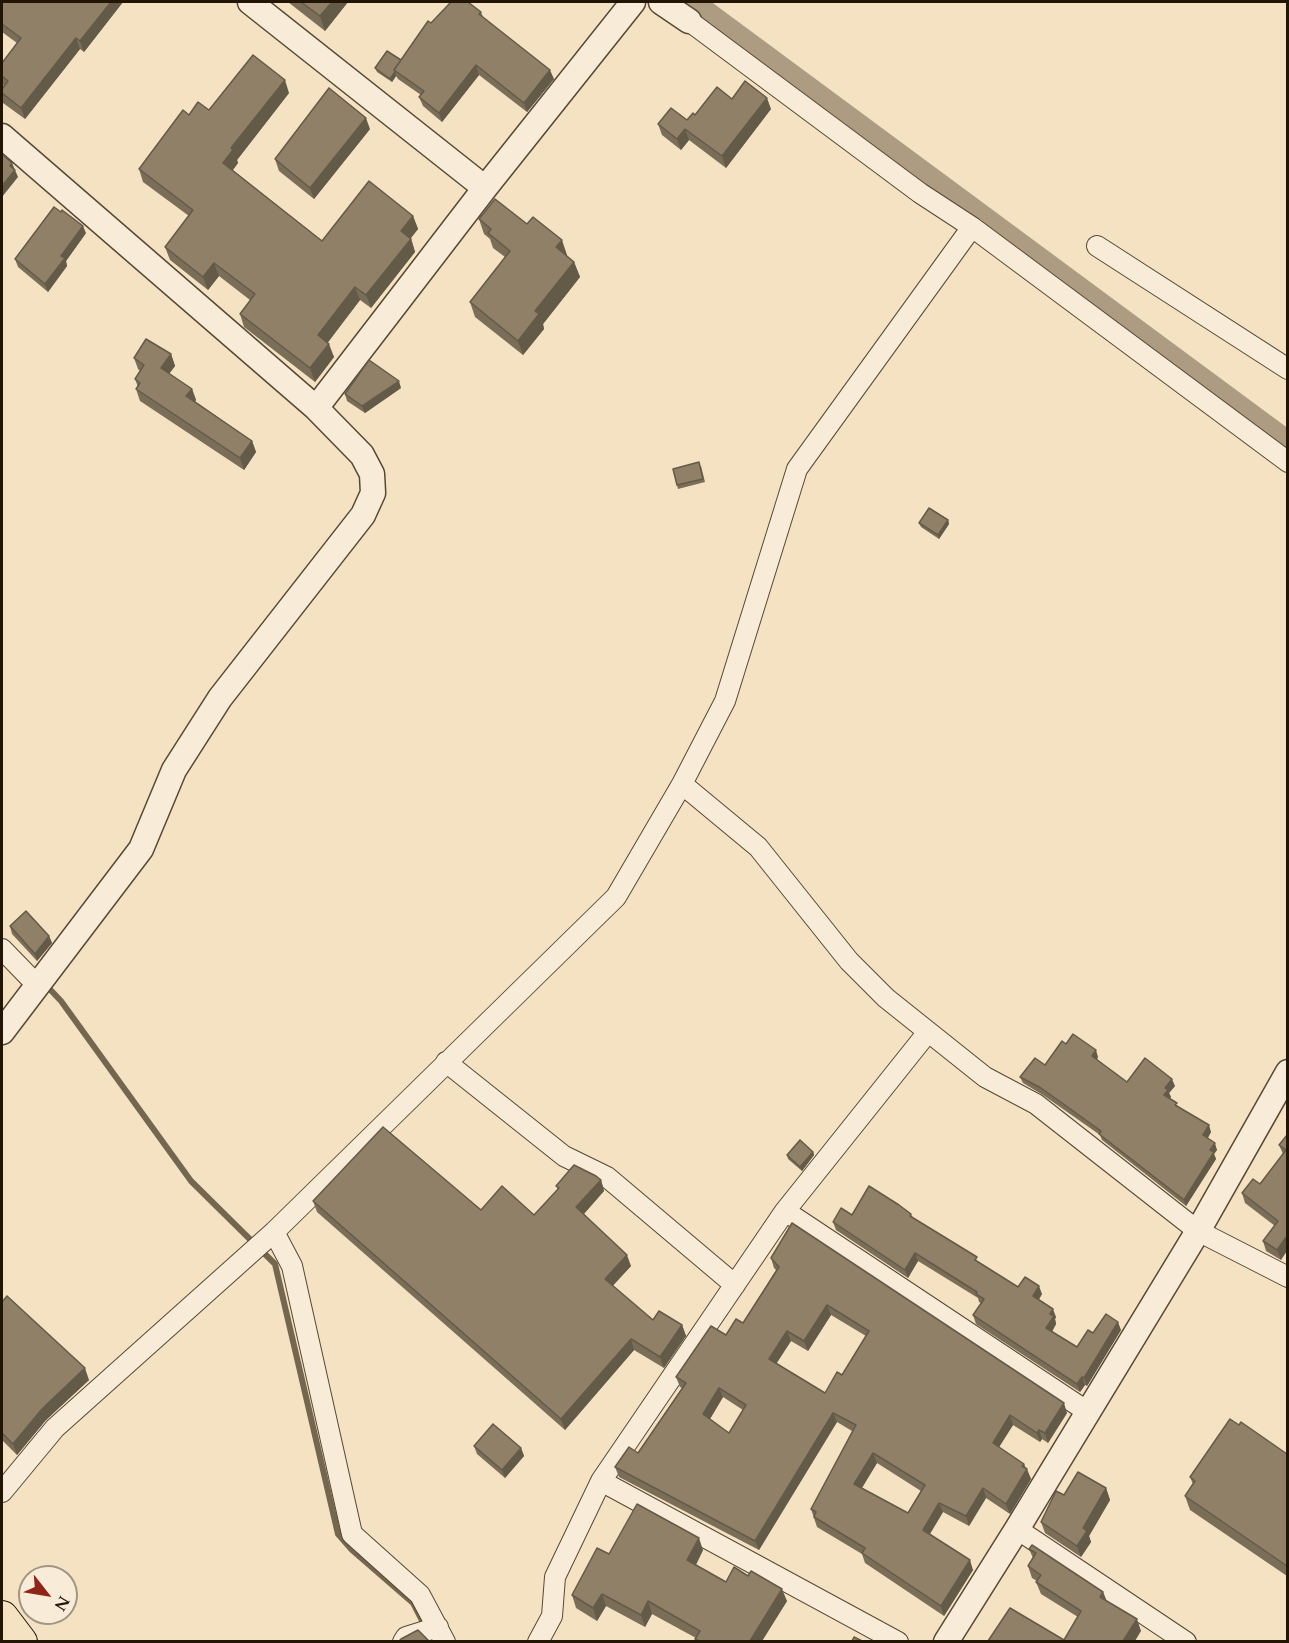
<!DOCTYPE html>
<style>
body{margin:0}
#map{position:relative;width:1289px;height:1643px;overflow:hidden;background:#f4e2c3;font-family:Cardo,serif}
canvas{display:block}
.frame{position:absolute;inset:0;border:3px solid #221504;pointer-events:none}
.north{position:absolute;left:18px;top:1565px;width:60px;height:60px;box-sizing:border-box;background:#f8ecd8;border:2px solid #a29683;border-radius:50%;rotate:121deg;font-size:16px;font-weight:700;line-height:24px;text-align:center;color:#221504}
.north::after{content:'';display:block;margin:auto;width:21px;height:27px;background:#8f2418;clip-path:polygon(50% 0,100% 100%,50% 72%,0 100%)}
</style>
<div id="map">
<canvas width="1289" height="1643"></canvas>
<div class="frame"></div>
<div class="north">N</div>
</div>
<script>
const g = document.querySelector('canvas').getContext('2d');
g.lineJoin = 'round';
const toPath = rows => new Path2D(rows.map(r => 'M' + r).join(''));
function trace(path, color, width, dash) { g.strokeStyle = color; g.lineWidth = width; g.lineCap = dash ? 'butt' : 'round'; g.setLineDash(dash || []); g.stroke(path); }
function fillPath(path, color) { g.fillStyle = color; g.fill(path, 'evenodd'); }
const stream = toPath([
 [44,983,61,1001,191,1181,275,1264,338,1534,352,1550,413,1603,433,1642]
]);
const canal = toPath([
 [693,2,1288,442]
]);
const minor = toPath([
 [689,21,920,193,972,227,1288,462],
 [1097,246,1288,369],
 [682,784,758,847,849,961,886,998,985,1077,1036,1104,1198,1231,1288,1277],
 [2,949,37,985],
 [446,1062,564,1156,607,1177,735,1285],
 [785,1211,928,1032],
 [274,1232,292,1266,352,1534,420,1595,445,1642],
 [601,1481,898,1642],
 [2,1492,55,1428,274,1232,616,897,682,784,725,701,797,469,972,227],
 [1017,1529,1186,1642],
 [403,1642,406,1637,438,1627],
 [538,1642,552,1616,555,1577,601,1481,785,1211,1088,1412]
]);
const tertiary = toPath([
 [250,2,485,188],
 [661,2,689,21],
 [2,136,316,408,362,455,372,474,373,493,363,515,220,698,174,770,141,849,2,1032],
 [316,408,485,188,633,2],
 [946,1642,1017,1529,1198,1231,1288,1072]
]);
const trunk = toPath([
 [2,1617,21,1642]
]);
const wall = toPath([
 [2,2,123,2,84,52,80,49,25,119,3,103,2,97,2,89,4,86,2,83,2,63,17,43,2,32],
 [288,2,348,2,325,31],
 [481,12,483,17,554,79,527,112,479,75,442,122,423,106,419,97,421,95,398,79,396,76,392,82,377,72,375,68,401,60,431,23],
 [289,93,237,160,238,163,233,170,322,241,413,216,418,229,411,238,415,252,371,308,360,300,327,343,334,357,315,382,244,327,240,314,250,300,219,276,208,290,170,260,165,247,189,216,143,182,139,169,189,115],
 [732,99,771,109,726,168,689,140,681,150,662,135,658,124,687,120,695,115],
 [370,129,314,199,279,171,275,159],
 [479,219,527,224,567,255,567,256,574,262,580,277,543,324,544,329,523,355,475,317,470,302,505,257,493,248,490,239,484,234],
 [86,233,66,261,67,266,48,292,18,267,15,259],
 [171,354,175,366,169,374,192,389,196,400,195,401,252,441,256,452,244,470,140,401,136,389,138,387,135,379,140,371,138,369,134,358],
 [401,388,365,413,347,401,345,394],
 [701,466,705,482,678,489,677,485],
 [948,520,949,524,939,539,921,527,919,523],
 [10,926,49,936,52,943,37,961,12,934],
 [1098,1057,1097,1060,1127,1082,1175,1086,1169,1093,1171,1097,1169,1098,1179,1107,1211,1132,1208,1138,1217,1150,1214,1154,1216,1159,1186,1206,1102,1140,1100,1135,1043,1095,1023,1083,1020,1077,1045,1065],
 [1287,1135,1281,1260,1266,1251,1263,1241,1275,1226,1245,1203,1242,1193,1260,1184,1283,1154,1279,1145],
 [813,1152,814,1155,802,1171,788,1159,787,1155],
 [601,1180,604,1191,584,1214,631,1266,612,1286,653,1320,682,1325,686,1336,664,1368,634,1350,565,1430,317,1212,313,1201,481,1210,534,1215,558,1190,556,1186],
 [911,1214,913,1218,979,1263,1018,1287,1042,1294,1038,1300,1056,1317,1055,1319,1056,1324,1052,1332,1077,1347,1093,1333,1121,1330,1087,1386,1085,1385,1080,1392,976,1324,973,1315,981,1303,979,1302,978,1298,918,1261,908,1278,836,1230,833,1222,852,1215],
 [771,1258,1067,1413,1048,1443,1042,1439,1040,1442,1013,1425,999,1447,1024,1464,1031,1479,1010,1514,986,1498,969,1526,943,1512,930,1534,973,1570,944,1616,865,1563,862,1554,817,1527,811,1509,852,1431,837,1422,759,1550,619,1477,615,1467,638,1453,682,1388,680,1387,676,1377,726,1335,743,1323,776,1270,774,1268],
 [831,1315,866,1336,842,1375,825,1393,776,1363,791,1341,808,1351],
 [723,1397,743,1410,729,1433,710,1419],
 [877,1463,921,1491,908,1513,862,1488],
 [2,1302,89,1380,46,1420,17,1455,2,1440],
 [474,1446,521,1448,524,1456,505,1478,477,1454],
 [1287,1454,1287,1576,1190,1510,1185,1496,1193,1484,1190,1477],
 [1106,1488,1110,1500,1089,1536,1091,1542,1081,1557,1045,1533,1041,1522,1064,1495],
 [1029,1549,1103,1592,1106,1600,1141,1631,1064,1640,1078,1617,1041,1594,1036,1582,1037,1581,1032,1578,1028,1566,1033,1558],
 [703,1550,696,1565,726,1582,787,1601,762,1641,696,1641,696,1638,652,1614,645,1627,606,1606,597,1621,576,1608,572,1595,609,1554]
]);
const shadedWall = toPath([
 [111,2,123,2,84,52,80,41],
 [332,2,348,2,325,31,320,16],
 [76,38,80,49,25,119,21,108],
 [476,65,479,75,442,122,439,113],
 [550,70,554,79,527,112,524,103],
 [395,72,396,76,392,82,390,79],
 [285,80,289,93,237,160,238,163,228,176,223,163,231,148],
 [767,98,771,109,726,168,722,156],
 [366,118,370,129,314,199,310,188],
 [685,129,689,140,681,150,677,139],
 [12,163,18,177,2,197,2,186,10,166],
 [413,216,418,229,406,244,401,231],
 [83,226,86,233,66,261,67,266,48,292,45,284,61,256],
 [411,239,415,252,371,308,366,295],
 [562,240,567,255,562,262,556,247],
 [574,262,580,277,543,324,544,329,523,355,518,341,535,311],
 [214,263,219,276,208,290,203,277],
 [355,287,360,300,323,349,318,335],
 [329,344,334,357,315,382,310,368],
 [171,354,175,366,165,379,161,368],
 [399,381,401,388,365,413,362,406],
 [192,389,196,400,191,407,186,396],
 [252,441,256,452,244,470,240,458],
 [948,520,949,524,939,539,938,535],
 [49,936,52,943,37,961,35,954],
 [1096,1050,1098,1057,1094,1063,1092,1056],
 [1172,1079,1175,1086,1169,1093,1171,1097,1167,1102,1164,1095,1165,1088],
 [1209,1125,1211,1132,1205,1142,1203,1135],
 [1215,1143,1217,1150,1214,1154,1216,1159,1186,1206,1184,1200],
 [813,1152,814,1155,802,1171,800,1167],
 [601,1180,604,1191,580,1218,576,1207],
 [1287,1236,1287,1251,1281,1260,1277,1250],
 [915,1253,918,1261,908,1278,905,1270],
 [627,1255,631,1266,609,1290,605,1279],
 [1039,1286,1042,1294,1036,1305,1033,1296],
 [827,1305,831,1315,808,1351,804,1341],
 [1053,1309,1056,1317,1055,1319,1056,1324,1049,1336,1046,1328,1050,1314],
 [1118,1322,1121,1330,1087,1386,1084,1378],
 [682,1325,686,1336,664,1368,660,1357],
 [787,1331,791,1341,773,1369,769,1359],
 [631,1339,634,1350,565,1430,561,1419],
 [85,1368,89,1380,46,1420,17,1455,13,1444,42,1409],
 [1082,1377,1085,1385,1080,1392,1077,1384],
 [719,1388,723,1397,707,1424,703,1414],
 [1064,1403,1067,1413,1048,1443,1045,1433],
 [833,1413,837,1422,759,1550,755,1541],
 [1010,1415,1013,1425,996,1452,993,1443],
 [1039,1430,1042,1439,1040,1442,1037,1433],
 [521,1448,524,1456,505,1478,502,1470],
 [873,1453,877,1463,858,1494,854,1484],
 [1024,1464,1026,1471,1027,1469,1031,1479,1010,1514,1006,1504],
 [983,1488,986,1498,969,1526,966,1516],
 [1106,1488,1110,1500,1089,1536,1091,1542,1081,1557,1077,1546,1083,1528],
 [939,1503,943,1512,926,1540,923,1530],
 [699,1538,703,1550,692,1572,687,1560],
 [970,1560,973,1570,944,1616,941,1606],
 [782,1589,787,1601,762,1641,750,1641],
 [1103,1592,1108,1604,1100,1597],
 [602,1594,606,1606,597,1621,593,1608],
 [648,1601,652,1614,645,1627,641,1615],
 [1137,1619,1141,1631,1135,1641,1123,1641]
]);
const building = toPath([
 [2,2,111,2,80,41,76,38,21,108,2,93,2,89,8,81,2,76,2,63,21,38,2,24,2,2],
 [301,2,332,2,320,16,301,2],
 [451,2,468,2,481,12,479,14,550,70,524,103,476,65,439,113,419,97,424,91,394,70,428,21,431,23,451,2],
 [387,51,401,60,394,70,395,72,390,79,375,68,387,51],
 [253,55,285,80,231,148,233,150,223,163,322,241,369,181,413,216,401,231,411,239,366,295,355,287,318,335,329,344,310,368,240,314,255,294,214,263,203,277,165,247,193,210,139,169,183,110,189,115,198,102,209,110,253,55],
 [745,81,767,98,722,156,685,129,677,139,658,124,671,108,687,120,693,113,695,115,717,87,732,99,745,81],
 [329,88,366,118,310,188,275,159,329,88],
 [2,154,12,163,10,166,15,170,2,186,2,154],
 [495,199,527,224,533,217,562,240,556,247,574,262,535,311,539,314,518,341,470,302,510,251,488,233,491,229,479,219,495,199],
 [54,207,61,212,62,210,83,226,61,256,65,258,45,284,15,259,54,207],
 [146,339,171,354,161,368,192,389,186,396,252,441,240,458,136,389,140,383,135,379,144,365,134,358,146,339],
 [369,360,399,381,362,406,345,394,369,360],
 [699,462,703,479,677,485,673,469,699,462],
 [929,508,948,520,938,535,919,523,929,508],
 [26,911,49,936,35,954,10,926,26,911],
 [1073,1034,1096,1050,1092,1056,1127,1082,1145,1058,1172,1079,1165,1088,1168,1090,1164,1095,1177,1103,1175,1105,1209,1125,1203,1135,1215,1143,1210,1150,1214,1152,1184,1200,1099,1134,1101,1131,1041,1088,1020,1077,1035,1058,1045,1065,1062,1041,1066,1044,1073,1034],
 [383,1127,481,1210,502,1186,534,1215,559,1188,556,1186,574,1165,596,1176,601,1180,576,1207,627,1255,605,1279,653,1320,659,1311,682,1325,660,1357,631,1339,561,1419,313,1201,383,1127],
 [1287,1135,1287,1236,1277,1250,1263,1241,1278,1221,1242,1193,1253,1179,1260,1184,1286,1150,1279,1145,1287,1135],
 [800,1140,813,1152,800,1167,787,1155,800,1140],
 [869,1186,899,1205,911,1214,910,1216,977,1257,975,1260,1018,1287,1025,1277,1039,1286,1033,1296,1053,1309,1050,1314,1054,1316,1046,1328,1077,1347,1088,1330,1093,1333,1106,1314,1118,1322,1084,1378,1082,1377,1077,1384,973,1315,984,1299,976,1294,977,1292,915,1253,905,1270,833,1222,841,1208,852,1215,869,1186],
 [792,1223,1064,1403,1045,1433,1039,1430,1037,1433,1010,1415,993,1443,1024,1464,1022,1466,1027,1469,1006,1504,983,1488,966,1516,939,1503,923,1530,970,1560,941,1606,862,1553,865,1548,814,1517,816,1512,811,1509,856,1425,833,1413,755,1541,615,1467,629,1447,638,1453,686,1383,676,1377,711,1326,726,1335,736,1319,743,1323,779,1267,771,1258,792,1223],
 [827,1305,869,1331,842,1375,837,1372,825,1393,769,1359,787,1331,804,1341,827,1305],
 [719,1388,746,1405,729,1433,703,1414,719,1388],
 [873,1453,925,1485,908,1513,854,1484,873,1453],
 [7,1296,85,1368,42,1409,13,1444,2,1433,2,1302,7,1296],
 [1230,1419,1239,1425,1241,1422,1287,1454,1287,1566,1185,1496,1195,1481,1190,1477,1230,1419],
 [493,1424,521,1448,502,1470,474,1446,493,1424],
 [1078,1472,1106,1488,1083,1528,1087,1531,1077,1546,1041,1522,1056,1491,1064,1495,1078,1472],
 [637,1504,699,1538,687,1560,726,1582,734,1567,748,1576,751,1571,782,1589,750,1641,699,1641,695,1639,700,1631,648,1601,641,1615,602,1594,593,1608,572,1595,597,1548,609,1554,637,1504],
 [1032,1545,1103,1592,1100,1597,1137,1619,1123,1641,988,1641,1010,1608,1064,1640,1081,1611,1036,1582,1041,1575,1028,1566,1036,1553,1029,1549,1032,1545],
 [418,1630,429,1641,399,1641,401,1639,418,1630],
 [854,1637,862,1641,852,1641,854,1637]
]);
trace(stream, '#756650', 6);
trace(canal, '#ad9c82', 22);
trace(minor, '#564834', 22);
trace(tertiary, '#564834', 27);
trace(trunk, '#221504', 34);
trace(minor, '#f8ecd8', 20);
trace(tertiary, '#f8ecd8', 24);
trace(trunk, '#f4e2c3', 32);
fillPath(wall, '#7b6e59');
fillPath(shadedWall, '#645a48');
fillPath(building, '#8f8067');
trace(building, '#645a48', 1.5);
</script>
